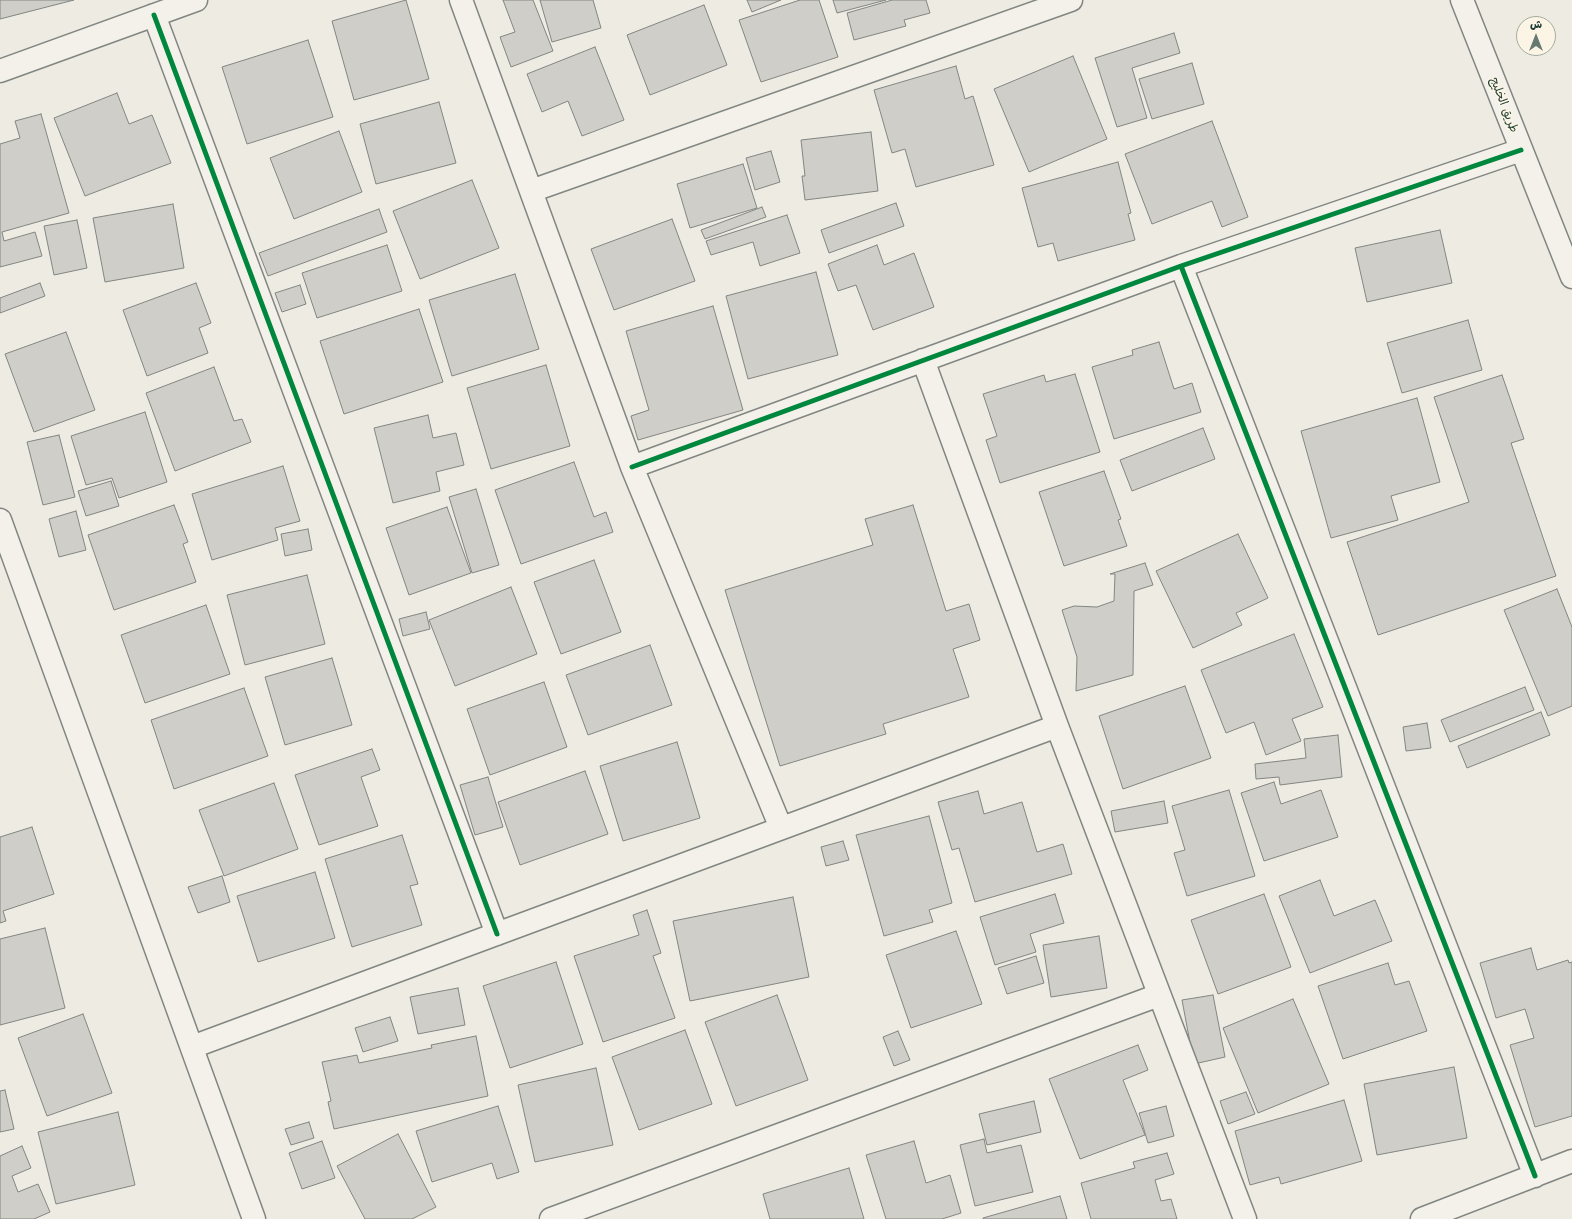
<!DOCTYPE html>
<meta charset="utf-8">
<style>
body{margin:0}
#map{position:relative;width:1572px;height:1219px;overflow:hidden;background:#eeebe3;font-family:"Comic Neue","Playpen Sans Arabic",sans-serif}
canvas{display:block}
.north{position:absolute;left:1516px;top:16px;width:40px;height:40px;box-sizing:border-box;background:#fcf5e5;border:1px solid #a4ab9e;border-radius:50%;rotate:0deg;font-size:11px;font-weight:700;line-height:16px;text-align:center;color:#1f3d34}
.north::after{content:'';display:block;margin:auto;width:14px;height:18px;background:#677a71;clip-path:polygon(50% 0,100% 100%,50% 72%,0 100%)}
</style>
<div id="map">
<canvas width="1572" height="1219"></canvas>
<div class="north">ش</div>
</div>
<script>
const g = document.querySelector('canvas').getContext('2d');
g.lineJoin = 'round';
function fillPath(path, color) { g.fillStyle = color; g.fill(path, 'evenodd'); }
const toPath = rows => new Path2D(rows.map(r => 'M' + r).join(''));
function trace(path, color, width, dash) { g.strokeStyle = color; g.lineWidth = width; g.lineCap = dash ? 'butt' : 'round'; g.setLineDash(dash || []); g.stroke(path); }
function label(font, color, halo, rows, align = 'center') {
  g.font = font + ' "Comic Neue","Playpen Sans Arabic",sans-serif'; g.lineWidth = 3; g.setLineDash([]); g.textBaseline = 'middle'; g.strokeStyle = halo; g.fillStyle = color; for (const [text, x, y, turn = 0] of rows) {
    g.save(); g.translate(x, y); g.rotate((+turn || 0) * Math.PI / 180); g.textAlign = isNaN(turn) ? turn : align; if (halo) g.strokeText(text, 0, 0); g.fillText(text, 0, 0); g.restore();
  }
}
const building = toPath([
 [0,0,74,0,0,19,0,0],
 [406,0,429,79,354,100,332,21,406,0],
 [503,0,533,0,553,51,511,67,500,37,515,32,503,0],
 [540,0,593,0,601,28,552,42,540,0],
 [747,0,781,0,752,12,747,0],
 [800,0,819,0,838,57,761,82,739,20,800,0],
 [833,0,886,0,837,13,833,0],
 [892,0,926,0,930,13,904,20,906,26,854,40,847,13,892,0],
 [704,5,727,65,650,95,627,35,704,5],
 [1174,33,1180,53,1132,68,1147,118,1117,127,1095,58,1174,33],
 [308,40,333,117,247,144,222,67,308,40],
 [595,47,624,120,582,136,568,101,542,112,527,74,595,47],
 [1073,56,1107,139,1029,172,994,89,1073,56],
 [1192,63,1204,104,1152,119,1139,79,1192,63],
 [956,66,965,99,973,96,994,165,916,187,905,149,892,153,874,90,956,66],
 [117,93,129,124,152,115,171,163,85,196,54,118,117,93],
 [439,102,456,163,376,184,360,124,439,102],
 [41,114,69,213,2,232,4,241,35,232,42,256,0,267,0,144,20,138,15,121,41,114],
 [1212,121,1248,217,1222,227,1212,201,1152,224,1125,154,1212,121],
 [339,131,362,192,294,219,270,158,339,131],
 [871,132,878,191,805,200,802,176,805,176,801,140,871,132],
 [771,151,780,182,755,190,746,158,771,151],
 [1118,162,1131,213,1128,214,1135,240,1058,261,1053,243,1038,247,1022,188,1118,162],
 [743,164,757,208,690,228,677,184,743,164],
 [472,180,499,248,420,279,393,211,472,180],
 [896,203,904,226,829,253,821,230,896,203],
 [173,204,184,268,105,282,93,218,173,204],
 [762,207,766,217,705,239,701,230,762,207],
 [379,209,387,232,268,276,259,253,379,209],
 [787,215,800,253,760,266,753,242,711,255,706,241,787,215],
 [672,219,695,281,614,310,591,249,672,219],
 [77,220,87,268,54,275,44,226,77,220],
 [1440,230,1452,283,1367,302,1355,248,1440,230],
 [387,245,402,291,317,318,302,273,387,245],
 [877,245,884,265,914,253,934,307,873,330,856,285,838,291,828,264,877,245],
 [816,272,838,355,748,379,726,296,816,272],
 [515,274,539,349,452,376,429,300,515,274],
 [40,283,45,296,0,313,0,298,40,283],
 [196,283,211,323,199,328,208,353,147,376,123,310,196,283],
 [300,285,306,304,282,312,275,293,300,285],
 [713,306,743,410,638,440,631,416,649,410,626,331,713,306],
 [419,309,443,382,344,414,320,341,419,309],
 [1468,320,1482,370,1402,393,1387,343,1468,320],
 [66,332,95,410,34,432,5,354,66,332],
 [1159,342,1174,389,1192,383,1201,412,1114,439,1092,367,1133,355,1132,350,1159,342],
 [546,365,570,446,491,469,467,388,546,365],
 [214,367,234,421,242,419,251,442,175,471,146,393,214,367],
 [1075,374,1100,452,1000,483,986,440,997,436,983,394,1044,375,1046,382,1075,374],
 [1502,375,1524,439,1511,443,1556,576,1378,635,1347,542,1469,502,1434,397,1502,375],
 [1417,398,1440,482,1391,496,1398,520,1331,538,1301,431,1417,398],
 [145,412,167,482,119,498,112,478,86,485,71,436,145,412],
 [428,415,433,438,456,433,464,465,436,472,440,491,393,503,374,428,428,415],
 [1203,428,1215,459,1132,491,1120,460,1203,428],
 [59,435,75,497,43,505,27,442,59,435],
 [574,462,594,517,606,512,613,532,521,564,495,490,574,462],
 [283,466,300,521,275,528,278,540,212,560,192,494,283,466],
 [1104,471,1121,519,1118,520,1127,546,1064,566,1039,492,1104,471],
 [111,481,119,506,86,516,78,491,111,481],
 [476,489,499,565,472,573,449,497,476,489],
 [174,505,188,542,183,544,196,582,114,610,88,535,174,505],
 [913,505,946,611,969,604,980,640,953,649,969,697,883,724,886,734,780,766,725,590,873,545,865,519,913,505],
 [447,507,471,573,409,595,386,528,447,507],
 [76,511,86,550,59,557,49,519,76,511],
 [308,529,312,550,285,556,281,534,308,529],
 [1238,534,1268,598,1236,613,1242,625,1193,648,1156,571,1238,534],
 [594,560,621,632,561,654,534,582,594,560],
 [1145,563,1153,585,1134,591,1133,675,1076,691,1077,657,1062,610,1074,606,1097,607,1114,601,1115,574,1110,574,1145,563],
 [307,575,325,644,245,665,227,595,307,575],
 [511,587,537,654,455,686,429,620,511,587],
 [1557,589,1572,627,1572,706,1548,716,1504,610,1557,589],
 [206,605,230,674,145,703,121,635,206,605],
 [426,612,430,629,403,636,399,619,426,612],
 [1294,634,1323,707,1292,719,1301,741,1266,755,1254,722,1226,733,1201,670,1294,634],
 [650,645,672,705,588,735,566,675,650,645],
 [332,658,352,725,285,745,265,677,332,658],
 [544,682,567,747,490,775,467,709,544,682],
 [1185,686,1211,758,1123,789,1099,716,1185,686],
 [1525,687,1534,710,1450,742,1441,720,1525,687],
 [244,688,268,756,174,789,151,720,244,688],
 [1541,712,1550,735,1467,768,1458,746,1541,712],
 [1427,723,1431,748,1406,751,1403,727,1427,723],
 [1338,735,1342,777,1280,785,1279,777,1256,779,1255,764,1306,758,1304,739,1338,735],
 [677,742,700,818,623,841,600,766,677,742],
 [372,749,380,770,361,777,378,826,319,845,295,775,372,749],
 [585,771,608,834,520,865,498,802,585,771],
 [488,777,503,827,475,835,460,785,488,777],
 [1274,782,1281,804,1321,790,1338,837,1264,861,1241,793,1274,782],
 [274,783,298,849,224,876,199,810,274,783],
 [1229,790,1255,876,1187,896,1174,853,1185,850,1172,806,1229,790],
 [978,791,984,814,1022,802,1037,852,1063,844,1072,874,975,902,959,848,952,850,938,802,978,791],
 [1164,801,1168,823,1115,832,1111,811,1164,801],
 [929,816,952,903,929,910,933,922,884,936,856,835,929,816],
 [32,827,54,894,3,911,6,921,0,923,0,837,32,827],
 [402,835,418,884,410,886,422,925,352,947,325,859,402,835],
 [843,841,849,860,826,866,821,847,843,841],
 [315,872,335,938,258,962,237,896,315,872],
 [222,876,230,902,198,913,188,887,222,876],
 [1320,880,1334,916,1375,900,1392,941,1310,973,1279,896,1320,880],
 [1055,894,1064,923,1030,934,1036,952,995,965,980,917,1055,894],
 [1264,894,1291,967,1218,994,1191,920,1264,894],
 [793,897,809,977,690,1001,673,921,793,897],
 [647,910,661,953,653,956,675,1018,603,1042,574,956,639,935,633,915,647,910],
 [45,928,65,1008,0,1025,0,939,45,928],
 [956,931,982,1004,911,1028,886,955,956,931],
 [1099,936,1107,988,1051,997,1043,945,1099,936],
 [1531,948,1537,970,1568,960,1569,963,1572,962,1572,1116,1535,1127,1510,1045,1534,1038,1525,1009,1496,1018,1480,963,1531,948],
 [1036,956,1044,983,1007,994,998,968,1036,956],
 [556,962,583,1044,510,1068,483,986,556,962],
 [1388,963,1395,985,1409,981,1427,1031,1343,1059,1318,986,1388,963],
 [458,988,465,1025,418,1034,410,997,458,988],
 [777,995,808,1080,736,1106,705,1022,777,995],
 [1213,995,1225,1057,1194,1064,1182,1000,1213,995],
 [1293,999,1329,1084,1258,1113,1223,1028,1293,999],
 [83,1014,112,1093,47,1116,18,1038,83,1014],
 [390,1017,398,1041,363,1052,355,1028,390,1017],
 [685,1030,712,1104,639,1130,612,1057,685,1030],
 [898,1031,910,1060,894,1066,883,1037,898,1031],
 [476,1036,488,1096,334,1129,328,1102,331,1101,322,1062,357,1055,359,1063,432,1048,431,1045,476,1036],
 [1138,1045,1148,1070,1123,1080,1145,1135,1080,1159,1049,1079,1138,1045],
 [1454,1067,1467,1138,1377,1155,1364,1084,1454,1067],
 [596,1068,613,1145,535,1162,518,1085,596,1068],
 [5,1090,14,1129,0,1132,0,1091,5,1090],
 [1246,1092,1255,1114,1228,1124,1220,1101,1246,1092],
 [1344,1100,1362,1161,1281,1184,1279,1177,1250,1185,1235,1131,1344,1100],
 [1034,1101,1041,1132,987,1145,979,1114,1034,1101],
 [498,1106,519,1172,497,1179,492,1163,432,1182,416,1131,498,1106],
 [1166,1106,1174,1136,1148,1143,1139,1113,1166,1106],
 [118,1112,135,1185,56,1204,38,1132,118,1112],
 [309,1122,314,1138,291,1145,285,1129,309,1122],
 [398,1134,436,1207,412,1219,365,1219,337,1166,398,1134],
 [984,1139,987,1153,1021,1145,1033,1192,975,1206,960,1145,984,1139],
 [322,1141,335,1178,302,1189,289,1153,322,1141],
 [914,1141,926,1183,950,1175,961,1213,942,1219,886,1219,866,1155,914,1141],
 [22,1146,31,1168,12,1176,18,1192,38,1184,50,1212,34,1219,0,1219,0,1156,22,1146],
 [1167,1153,1174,1174,1155,1180,1161,1201,1171,1199,1177,1219,1091,1219,1081,1183,1135,1168,1133,1162,1167,1153],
 [849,1168,864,1219,770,1219,763,1194,849,1168],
 [1060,1196,1067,1219,983,1219,983,1218,1060,1196]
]);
const minor = toPath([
 [461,0,632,467,781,828],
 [154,15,497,934],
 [0,71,196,0],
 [531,191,1071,0],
 [1181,266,1535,1176],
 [923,360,1057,726,1245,1219],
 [632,467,1181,266,1521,150],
 [192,1047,1057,726],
 [551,1219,1159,995],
 [1422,1219,1572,1161]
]);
const tertiary = toPath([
 [0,520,254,1219]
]);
const primary = toPath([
 [1462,0,1572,277]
]);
const cycleway = toPath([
 [154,15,497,934],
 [1181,266,1535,1176],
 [632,467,1181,266,1521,150]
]);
const streetNames = [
 ["طريق الخليج",1504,105,69]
];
fillPath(building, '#cfcec9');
trace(building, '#828681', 1);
trace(minor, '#828681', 25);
trace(tertiary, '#828681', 25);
trace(primary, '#828681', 25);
trace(minor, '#f4f1eb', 22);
trace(tertiary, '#f4f1eb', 22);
trace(primary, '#f4f1eb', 22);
trace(cycleway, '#00873e', 5);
label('12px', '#1f3d34', '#fcf5e5', streetNames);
</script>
